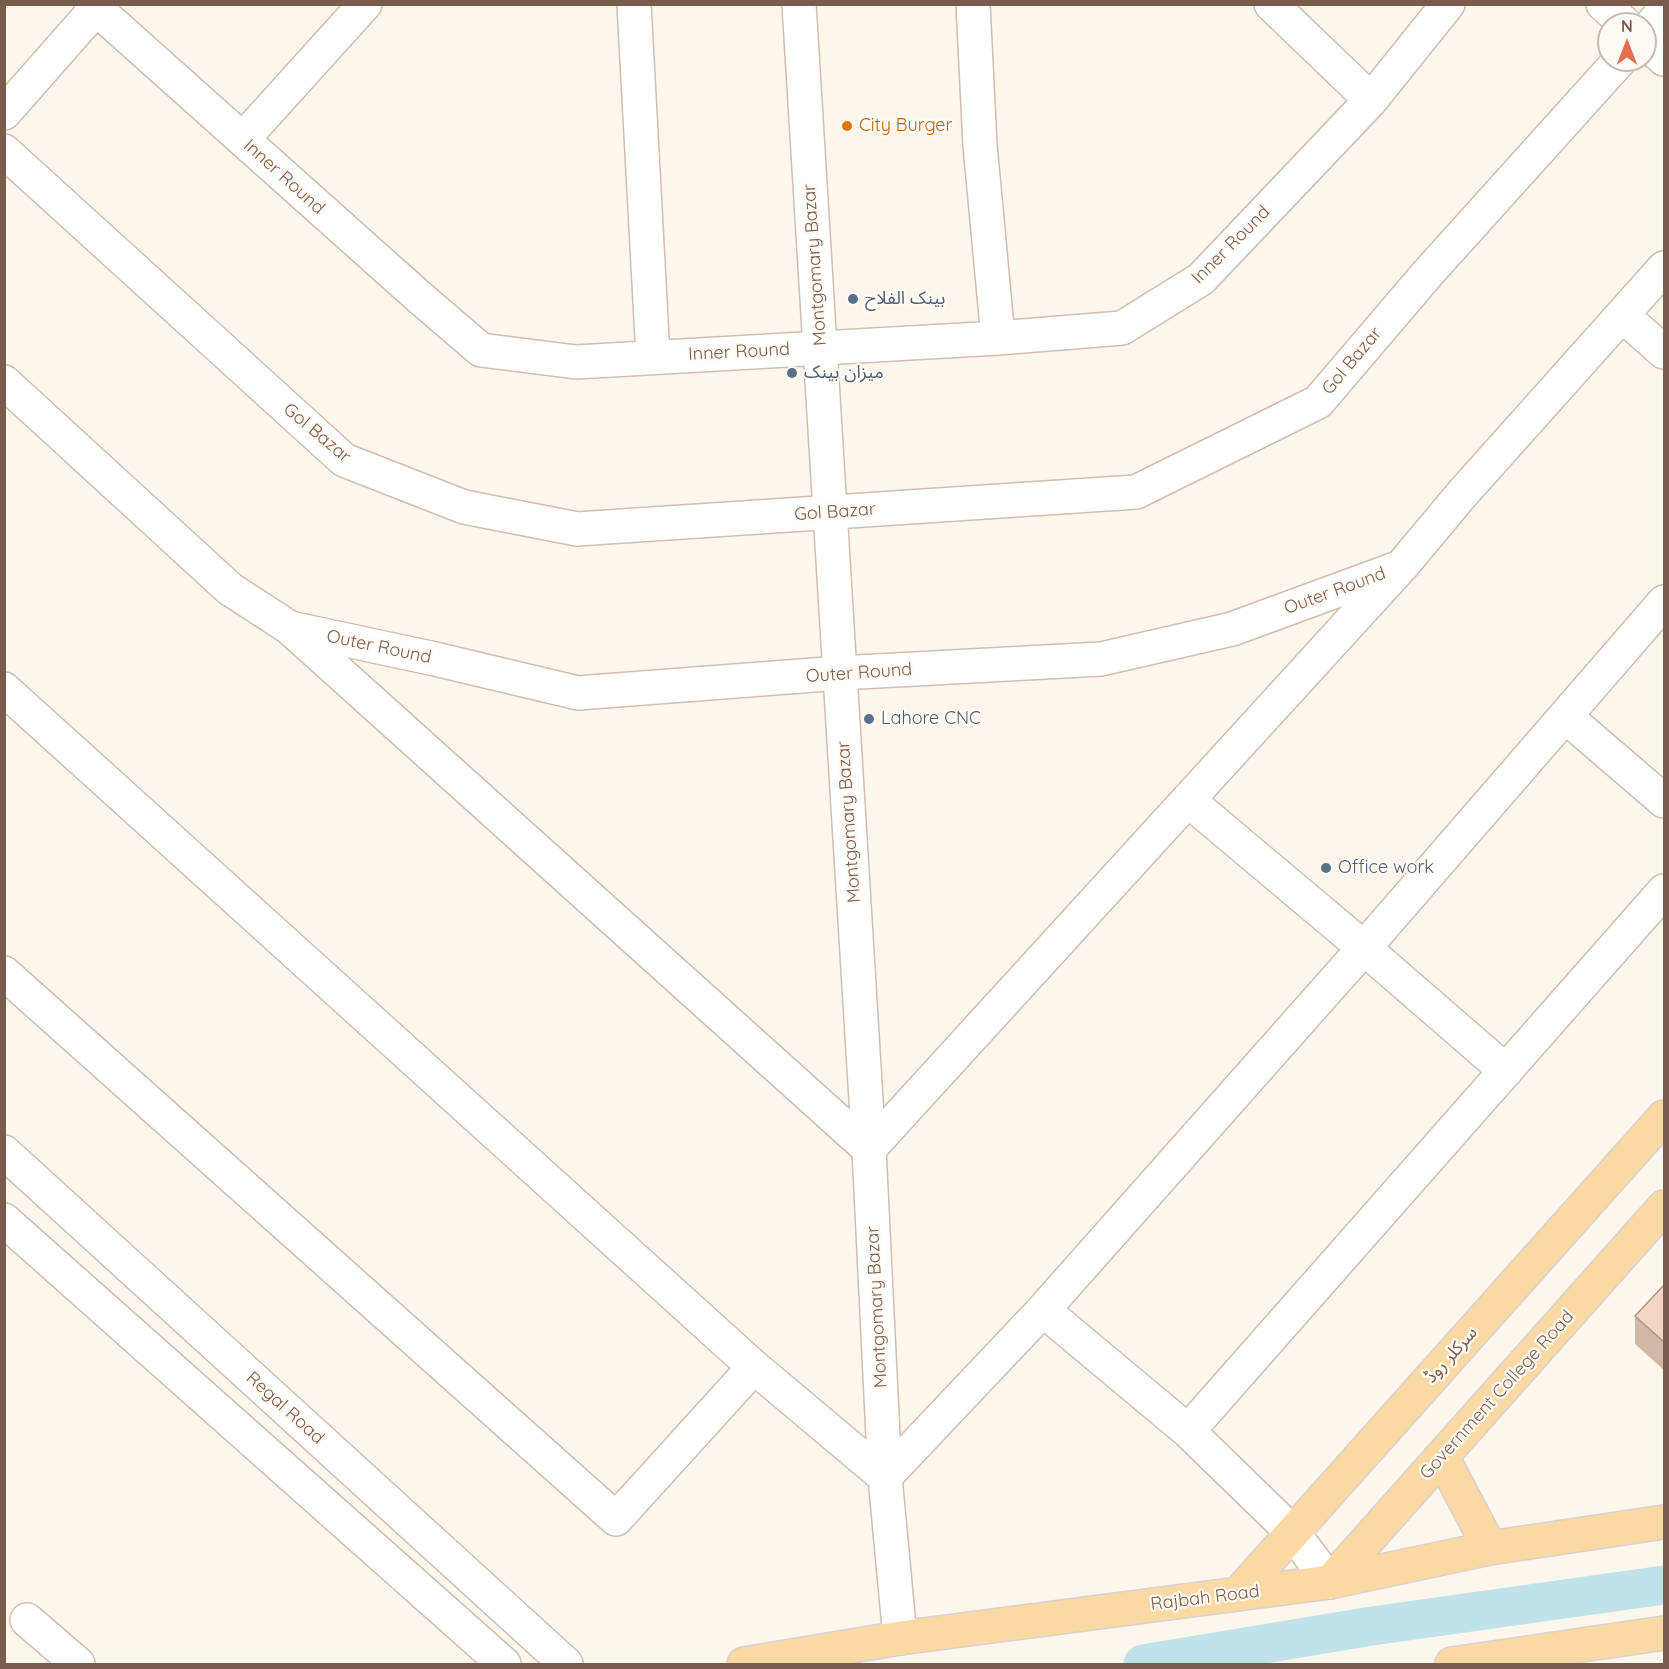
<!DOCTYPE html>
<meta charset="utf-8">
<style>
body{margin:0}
#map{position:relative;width:1669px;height:1669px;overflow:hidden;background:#fdf6ec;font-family:Quicksand,sans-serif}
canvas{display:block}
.frame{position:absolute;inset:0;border:6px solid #7a5c4d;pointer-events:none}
.north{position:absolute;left:1597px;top:12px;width:60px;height:60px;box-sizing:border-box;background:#fffaf3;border:2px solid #cabbb1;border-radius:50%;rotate:0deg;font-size:16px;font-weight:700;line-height:24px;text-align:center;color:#7a5c4d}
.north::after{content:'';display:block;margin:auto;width:21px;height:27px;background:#e76f51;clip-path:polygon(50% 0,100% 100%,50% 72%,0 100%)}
</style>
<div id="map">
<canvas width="1669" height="1669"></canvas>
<div class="frame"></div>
<div class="north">N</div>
</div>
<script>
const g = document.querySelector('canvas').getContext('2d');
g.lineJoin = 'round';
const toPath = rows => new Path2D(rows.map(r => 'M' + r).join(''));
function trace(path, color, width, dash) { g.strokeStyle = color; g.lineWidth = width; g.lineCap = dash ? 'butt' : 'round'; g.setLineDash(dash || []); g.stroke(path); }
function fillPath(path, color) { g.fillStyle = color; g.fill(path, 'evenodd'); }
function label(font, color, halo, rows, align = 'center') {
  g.font = font + ' Quicksand,"Noto Sans Arabic",sans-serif'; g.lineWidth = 4.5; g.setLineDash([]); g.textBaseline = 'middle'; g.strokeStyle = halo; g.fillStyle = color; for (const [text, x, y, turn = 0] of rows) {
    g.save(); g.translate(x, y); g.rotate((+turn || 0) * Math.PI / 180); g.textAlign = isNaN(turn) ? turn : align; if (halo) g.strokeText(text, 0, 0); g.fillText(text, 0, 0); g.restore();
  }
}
const canal = toPath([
 [1143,1664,1372,1626,1664,1585]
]);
const minor = toPath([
 [91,4,418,296,481,350,576,362,998,338,1122,328,1201,279,1371,100,1448,4],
 [634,4,653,357],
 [973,4,980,145,998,338],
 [1271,4,1371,100],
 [1645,33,1664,10],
 [243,139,365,4],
 [4,151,344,460,464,507,577,529,1136,492,1318,402,1428,273,1620,60],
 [1622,315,1664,352],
 [4,382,230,589,290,628,435,659,578,693,840,673,1101,659,1232,629,1401,567,1462,494,1664,268],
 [291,629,869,1149,1397,571],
 [4,689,754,1367,885,1477,1043,1310,1364,948,1664,602],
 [1565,716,1664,801],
 [1188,800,1364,948,1506,1071],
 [4,973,616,1519,754,1367],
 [1043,1310,1188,1431,1292,1532,1330,1582],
 [1188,1431,1664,891],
 [27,1620,78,1664]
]);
const tertiary = toPath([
 [799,4,869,1149,885,1477,900,1638],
 [1603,4,1625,24],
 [1645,42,1664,59],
 [4,113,100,4],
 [4,1152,566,1664],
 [4,1220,504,1664]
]);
const primary = toPath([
 [1442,1457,1490,1548],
 [1330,1582,1664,1207],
 [1238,1594,1664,1117],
 [744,1664,900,1638,1330,1582,1490,1548,1664,1522],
 [1452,1664,1664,1633]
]);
const wall = toPath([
 [1665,1284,1665,1371,1635,1344,1635,1316]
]);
const building = toPath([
 [1665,1284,1665,1343,1635,1316,1665,1284]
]);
const markers = [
 [847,126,6,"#e8710a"],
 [853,299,6,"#5c6f8a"],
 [792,373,6,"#5c6f8a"],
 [869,719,6,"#5c6f8a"],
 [1326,868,6,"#5c6f8a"]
];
const foodNames = [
 ["City Burger",859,126]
];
const streetNames = [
 ["Inner Round",284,177,42],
 ["Inner Round",1231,245,-45],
 ["Montgomary Bazar",815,265,-94],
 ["Inner Round",739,352,-3],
 ["Gol Bazar",1352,361,-50],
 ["Gol Bazar",317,433,40],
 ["Gol Bazar",835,512,-4],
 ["Outer Round",1335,591,-20],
 ["Outer Round",379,647,12],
 ["Outer Round",859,673,-4],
 ["Montgomary Bazar",849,822,-94],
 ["Montgomary Bazar",877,1307,-93],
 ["سرکلر روڈ",1451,1355,-48],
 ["Government College Road",1497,1395,-48],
 ["Regal Road",285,1408,42],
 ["Rajbah Road",1205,1598,-7]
];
const serviceNames = [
 ["بینک الفلاح",865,299],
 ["میزان بینک",804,373],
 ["Lahore CNC",881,719],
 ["Office work",1338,868]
];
trace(canal, '#bfe3e8', 39);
trace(minor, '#d1beb0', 36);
trace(tertiary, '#d1beb0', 36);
trace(primary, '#dad1cd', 36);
trace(minor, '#fff', 33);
trace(tertiary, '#fff', 33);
trace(primary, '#fbd9a5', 33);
fillPath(wall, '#d1b7a8');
fillPath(building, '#f3d5c3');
trace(building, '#aa9588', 1.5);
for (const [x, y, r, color] of markers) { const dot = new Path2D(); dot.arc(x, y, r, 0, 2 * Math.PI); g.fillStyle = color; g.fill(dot); trace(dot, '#fffaf3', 2); }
label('18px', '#c56008', '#fffaf3', foodNames, 'left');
label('18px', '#7a5c4d', '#fffaf3', streetNames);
label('18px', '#4e5e75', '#fffaf3', serviceNames, 'left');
</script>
